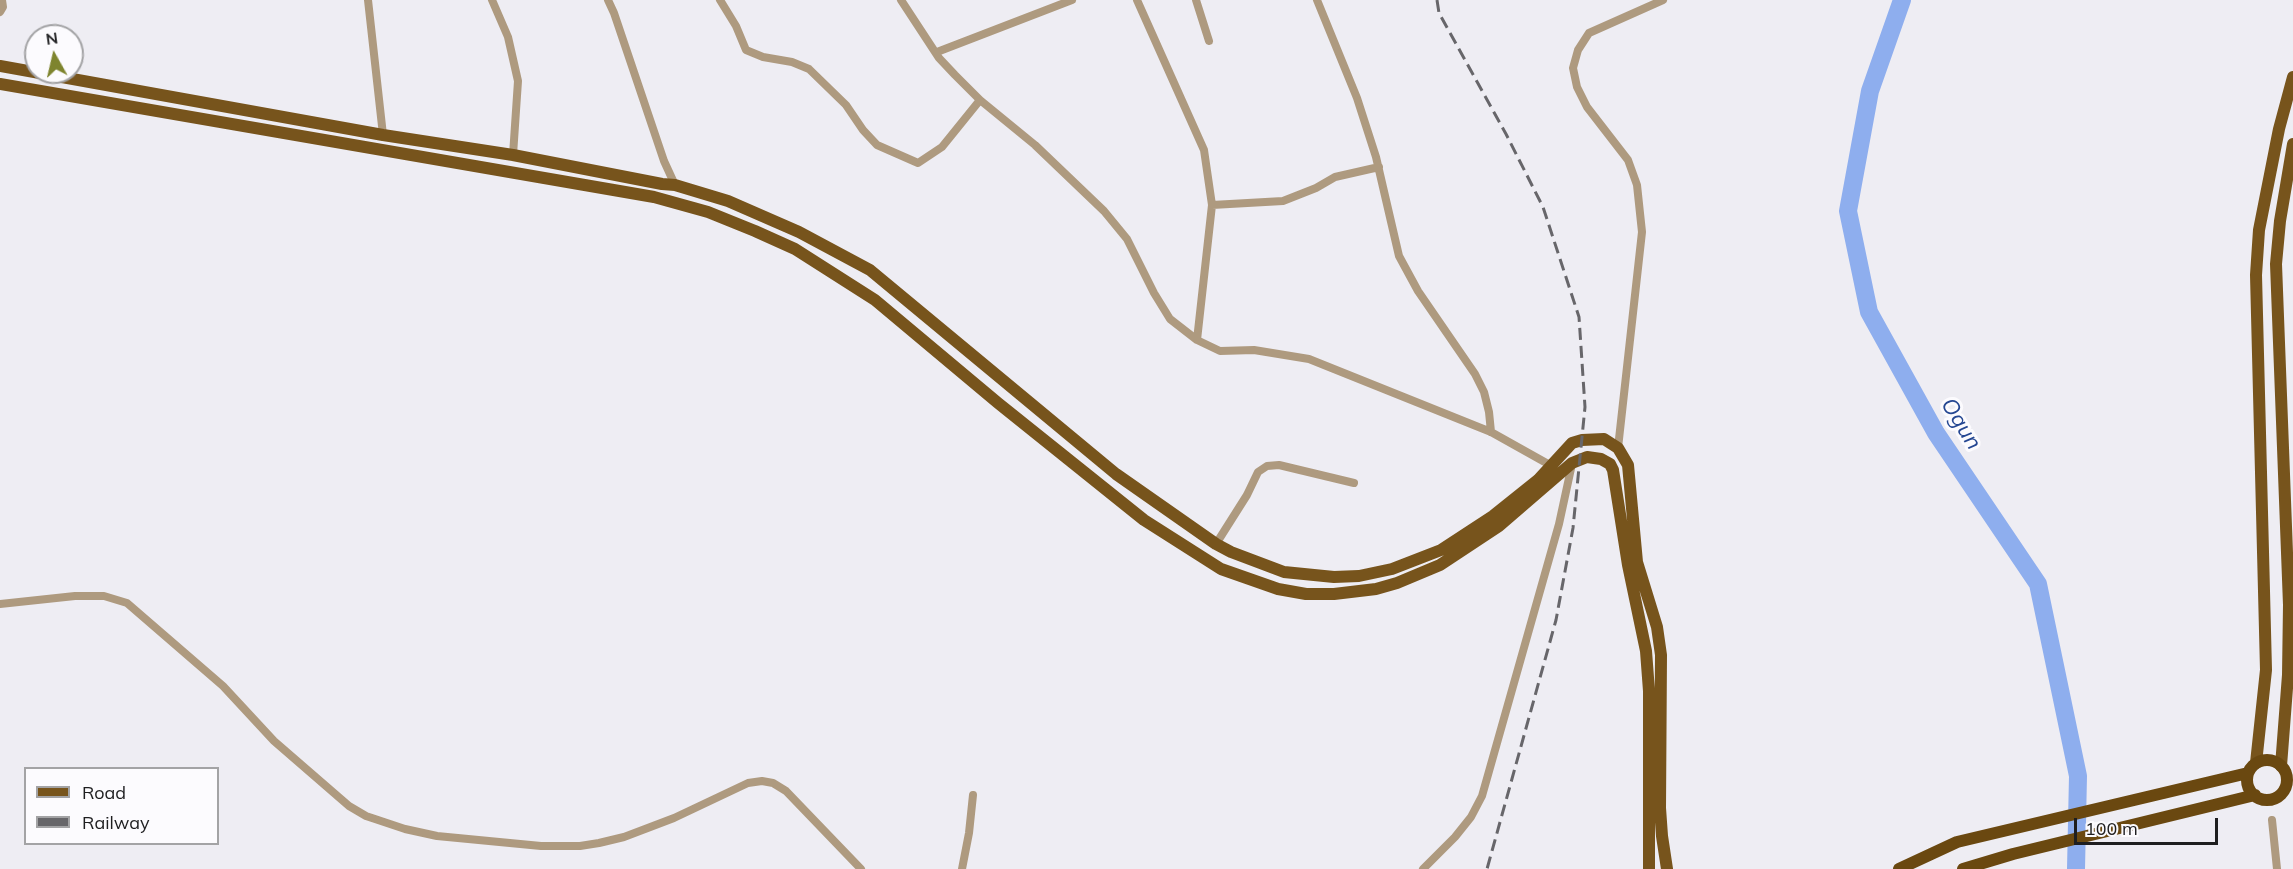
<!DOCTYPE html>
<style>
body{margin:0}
#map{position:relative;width:2293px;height:869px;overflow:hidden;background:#eeedf3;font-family:Mulish,sans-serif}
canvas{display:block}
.legend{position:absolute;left:24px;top:767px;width:195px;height:78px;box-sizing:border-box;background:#fcfbfe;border:2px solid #a3a3a5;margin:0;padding:8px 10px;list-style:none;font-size:18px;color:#1e1e20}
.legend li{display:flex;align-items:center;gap:12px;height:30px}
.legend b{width:30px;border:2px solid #a3a3a5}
.north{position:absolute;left:24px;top:24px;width:60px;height:60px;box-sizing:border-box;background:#fcfbfe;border:2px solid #a3a3a5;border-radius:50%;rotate:352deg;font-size:16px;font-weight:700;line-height:24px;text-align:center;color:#1e1e20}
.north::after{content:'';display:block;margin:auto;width:21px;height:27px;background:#7e842e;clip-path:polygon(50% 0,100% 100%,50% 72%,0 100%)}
.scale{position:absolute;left:2074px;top:818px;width:144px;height:27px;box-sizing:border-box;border:3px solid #1e1e20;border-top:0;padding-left:8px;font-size:18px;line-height:21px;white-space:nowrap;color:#1e1e20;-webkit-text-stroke:4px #fcfbfe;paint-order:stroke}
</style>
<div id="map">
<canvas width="2293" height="869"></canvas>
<ul class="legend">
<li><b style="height:8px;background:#77541c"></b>Road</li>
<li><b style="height:8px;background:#67666a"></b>Railway</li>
</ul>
<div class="north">N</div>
<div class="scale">100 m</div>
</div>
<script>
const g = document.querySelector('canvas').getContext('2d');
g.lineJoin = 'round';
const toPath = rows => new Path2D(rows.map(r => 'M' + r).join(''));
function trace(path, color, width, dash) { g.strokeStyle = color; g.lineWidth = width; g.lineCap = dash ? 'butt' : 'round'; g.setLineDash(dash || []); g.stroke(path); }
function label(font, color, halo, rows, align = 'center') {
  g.font = font + ' Mulish,sans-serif'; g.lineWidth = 6; g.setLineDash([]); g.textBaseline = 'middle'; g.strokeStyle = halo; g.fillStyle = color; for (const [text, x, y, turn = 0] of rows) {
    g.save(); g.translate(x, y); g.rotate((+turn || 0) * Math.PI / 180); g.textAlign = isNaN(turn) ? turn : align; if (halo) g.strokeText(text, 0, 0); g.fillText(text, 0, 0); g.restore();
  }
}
const river = toPath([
 [1902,0,1870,91,1848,211,1869,312,1936,433,2038,584,2078,776,2076,869]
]);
const minor = toPath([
 [368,0,383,135],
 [492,0,508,37,518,81,513,155],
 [608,0,614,13,664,161,675,185],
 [720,0,736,26,746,50,763,57,792,62,809,69,846,105,863,130,877,145,918,163,942,147,980,100],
 [901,0,939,58,955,75,980,100,1035,145,1104,211,1127,239,1154,293,1170,319,1197,340,1220,351,1254,350,1309,359,1491,432,1550,465],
 [1137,0,1204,150,1212,205,1197,340],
 [1196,0,1209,41],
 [1317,0,1357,98,1376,157,1399,256,1418,291,1475,374,1484,392,1489,412,1491,432],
 [0,12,3,7,2,0],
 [937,52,1072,0],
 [1212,205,1283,201,1316,188,1335,177,1379,167],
 [1618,448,1642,232,1637,185,1628,160,1587,107,1577,87,1573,68,1578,50,1589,33,1663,0],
 [1216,544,1247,495,1258,472,1267,466,1279,465,1354,483],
 [0,604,75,596,104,596,127,603,223,686,274,741,349,806,366,816,405,829,437,836,541,846,580,846,599,843,624,837,674,818,748,783,762,781,773,783,786,791,861,869],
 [2272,820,2277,869],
 [962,869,969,833,973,795],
 [1423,869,1455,837,1471,817,1482,796,1559,524,1572,464]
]);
const primary = toPath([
 [0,66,383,135,513,155,662,184,675,185,728,201,799,232,870,270,1116,474,1216,544,1231,552,1284,572,1334,577,1359,576,1392,569,1441,550,1493,516,1538,480,1572,443,1582,440,1604,439,1618,448,1628,465,1637,562,1657,627,1661,655,1660,808,1662,836,1667,869],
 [0,84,654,197,708,212,755,231,795,249,875,300,998,403,1144,520,1221,569,1278,589,1306,594,1334,594,1376,589,1397,583,1440,565,1499,526,1572,463,1587,457,1601,459,1610,464,1613,470,1628,565,1646,651,1649,691,1649,869],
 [2256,763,2266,670,2256,275,2259,230,2279,129,2293,77],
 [2281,766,2288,675,2289,605,2276,264,2280,221,2293,144]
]);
const trunk = toPath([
 '2247 780a20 20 0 1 1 40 0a20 20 0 1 1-40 0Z',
 [1899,869,1957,842,2248,773],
 [1963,869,2013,854,2255,795]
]);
const rail = toPath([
 [1437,0,1439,13,1506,134,1543,207,1579,317,1585,407,1573,528,1556,620,1487,869]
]);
const waterNames = [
 ["Ogun",1961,424,58]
];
trace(river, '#8eaeee', 18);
trace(minor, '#ae9a7f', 8);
trace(primary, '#77541c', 12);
trace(trunk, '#6a4810', 12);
trace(rail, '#67666a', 3, [12, 6]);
label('italic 22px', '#254792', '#fcfbfe', waterNames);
</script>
